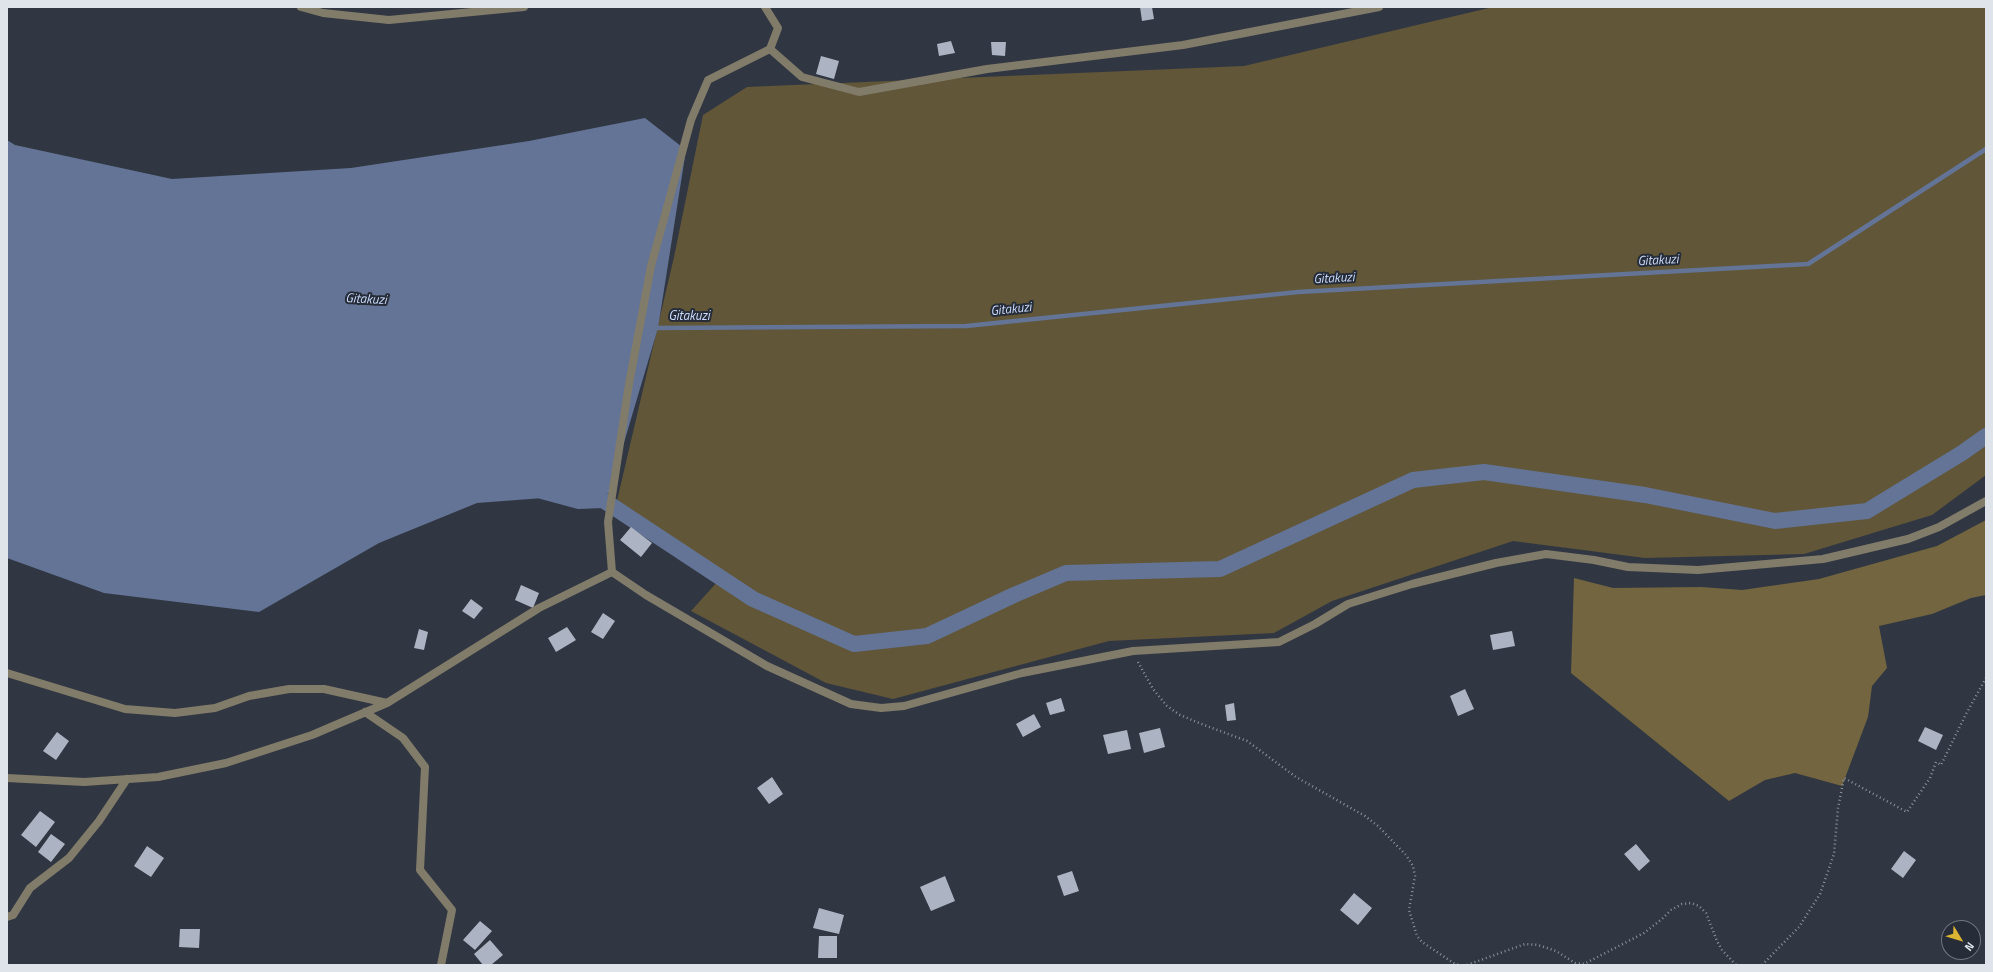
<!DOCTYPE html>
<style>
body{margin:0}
#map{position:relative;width:1993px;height:972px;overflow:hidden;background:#313742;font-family:"Titillium Web",sans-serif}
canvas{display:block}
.frame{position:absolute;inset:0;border:8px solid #dfe3ea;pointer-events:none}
.north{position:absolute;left:1941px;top:920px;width:40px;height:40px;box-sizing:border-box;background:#272d38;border:1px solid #71767f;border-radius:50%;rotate:128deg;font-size:11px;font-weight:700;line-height:16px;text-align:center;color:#dfe3ea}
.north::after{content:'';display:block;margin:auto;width:14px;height:18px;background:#dab333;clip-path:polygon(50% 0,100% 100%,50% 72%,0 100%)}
</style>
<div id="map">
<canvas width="1993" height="972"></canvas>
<div class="frame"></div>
<div class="north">N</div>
</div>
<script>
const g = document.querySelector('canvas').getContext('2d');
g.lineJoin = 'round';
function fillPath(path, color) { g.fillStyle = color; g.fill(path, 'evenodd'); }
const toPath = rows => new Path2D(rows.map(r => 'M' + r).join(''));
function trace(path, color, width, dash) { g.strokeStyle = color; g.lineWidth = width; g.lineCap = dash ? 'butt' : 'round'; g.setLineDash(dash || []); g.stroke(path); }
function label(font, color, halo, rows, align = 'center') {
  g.font = font + ' "Titillium Web",sans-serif'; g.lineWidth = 4; g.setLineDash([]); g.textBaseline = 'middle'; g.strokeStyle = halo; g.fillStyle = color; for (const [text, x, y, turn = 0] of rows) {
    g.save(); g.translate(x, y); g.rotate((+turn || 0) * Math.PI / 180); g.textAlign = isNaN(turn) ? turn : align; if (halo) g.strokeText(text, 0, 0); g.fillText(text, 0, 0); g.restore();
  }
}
const green = toPath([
 [1493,7,1986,7,1986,475,1932,515,1804,554,1645,558,1513,541,1332,601,1274,633,1109,641,893,699,826,683,691,611,719,580,629,521,616,505,674,257,703,115,747,87,1244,66]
]);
const forest = toPath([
 [1986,520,1986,595,1971,598,1932,614,1879,626,1887,668,1872,686,1868,717,1842,786,1795,773,1765,780,1729,801,1571,673,1574,578,1613,588,1701,587,1742,590,1819,579,1937,546]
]);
const water = toPath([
 [645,118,686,150,658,328,609,493,477,503,379,543,259,612,104,593,7,558,7,140,15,145,172,179,351,168,529,141]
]);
const stream = toPath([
 [653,328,966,326,1298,292,1808,264,1986,149]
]);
const canal = toPath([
 [542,491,579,501,603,500,753,599,854,644,927,636,1014,595,1066,573,1220,569,1413,480,1484,472,1645,495,1775,521,1867,511,1962,453,1986,436]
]);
const building = toPath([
 [1140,7,1152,7,1154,19,1142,21],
 [951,41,955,53,939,56,937,44],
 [991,42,1006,42,1005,56,992,55],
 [821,56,839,61,834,79,816,74],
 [631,527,652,543,641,557,620,540],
 [521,585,539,593,533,608,515,600],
 [471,599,483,608,474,619,462,611],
 [603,613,615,621,603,639,591,632],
 [567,627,576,640,556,652,548,638],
 [419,629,428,632,424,650,414,648],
 [1512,631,1515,646,1493,650,1490,635],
 [1465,689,1474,709,1458,716,1450,696],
 [1061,698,1065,711,1050,715,1046,703],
 [1234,703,1236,720,1227,721,1225,705],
 [1034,714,1041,727,1023,737,1016,724],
 [1925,727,1943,735,1936,750,1918,741],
 [1160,728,1165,747,1144,753,1139,733],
 [1127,730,1131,749,1108,754,1103,735],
 [57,732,69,741,56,760,43,751],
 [772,777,783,794,769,804,757,788],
 [40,811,55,822,36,847,21,835],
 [51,834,65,844,51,862,38,852],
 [1636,844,1650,861,1639,871,1624,854],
 [147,846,164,858,151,877,134,866],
 [1904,851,1916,860,1903,878,1891,869],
 [1072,871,1079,891,1064,896,1057,876],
 [945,876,955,901,931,911,920,887],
 [1354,893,1372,908,1358,925,1340,910],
 [819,908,844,915,839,934,813,928],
 [480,921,492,931,475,950,463,940],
 [180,929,200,929,199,948,179,947],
 [819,936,837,936,837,958,818,958],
 [490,940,503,955,491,965,483,965,474,954]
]);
const path = toPath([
 [1138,662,1153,689,1167,706,1180,715,1204,725,1247,741,1296,777,1365,816,1378,826,1406,855,1413,866,1415,876,1409,910,1417,936,1422,942,1455,964,1460,965],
 [1467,965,1525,944,1538,945,1556,951,1575,963,1584,964,1644,933,1662,919,1671,910,1682,904,1691,903,1699,906,1706,913,1717,941,1722,950,1736,965],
 [1762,965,1799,927,1820,894,1834,854,1838,808,1844,778,1907,812,1930,778,1936,762,1941,765,1965,716,1986,678]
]);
const minor = toPath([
 [301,7,323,13,389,20,524,7],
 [765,7,778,28,770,49,708,80,691,120,651,266,629,384,608,522,612,572,646,595,767,666,851,704,881,708,904,706,1022,673,1133,651,1279,642,1315,624,1348,604,1412,584,1496,563,1546,554,1594,560,1628,567,1698,570,1823,559,1908,539,1939,527,1986,501],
 [770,49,802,77,859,92,987,69,1183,45,1379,7],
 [7,673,125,709,175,713,215,708,249,696,289,689,324,689,387,703],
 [365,712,403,738,425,767,420,870,452,910,441,965],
 [7,778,84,782,158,777,226,763,312,735,387,703,539,608,612,572],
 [7,917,13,915,30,888,69,858,99,821,127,779]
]);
const waterNames = [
 ["Gitakuzi",1658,261,-3],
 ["Gitakuzi",1334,279,-3],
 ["Gitakuzi",366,300,3],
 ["Gitakuzi",1011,310,-6],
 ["Gitakuzi",689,317]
];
fillPath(green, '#615638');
fillPath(forest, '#72653f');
fillPath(water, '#637496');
trace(stream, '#637496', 4.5);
trace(canal, '#637496', 16);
fillPath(building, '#acb3c2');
trace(path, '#8c919a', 2.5, [1, 3]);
trace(minor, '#817b6a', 8);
label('italic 13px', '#cadbfe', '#272d38', waterNames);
</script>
